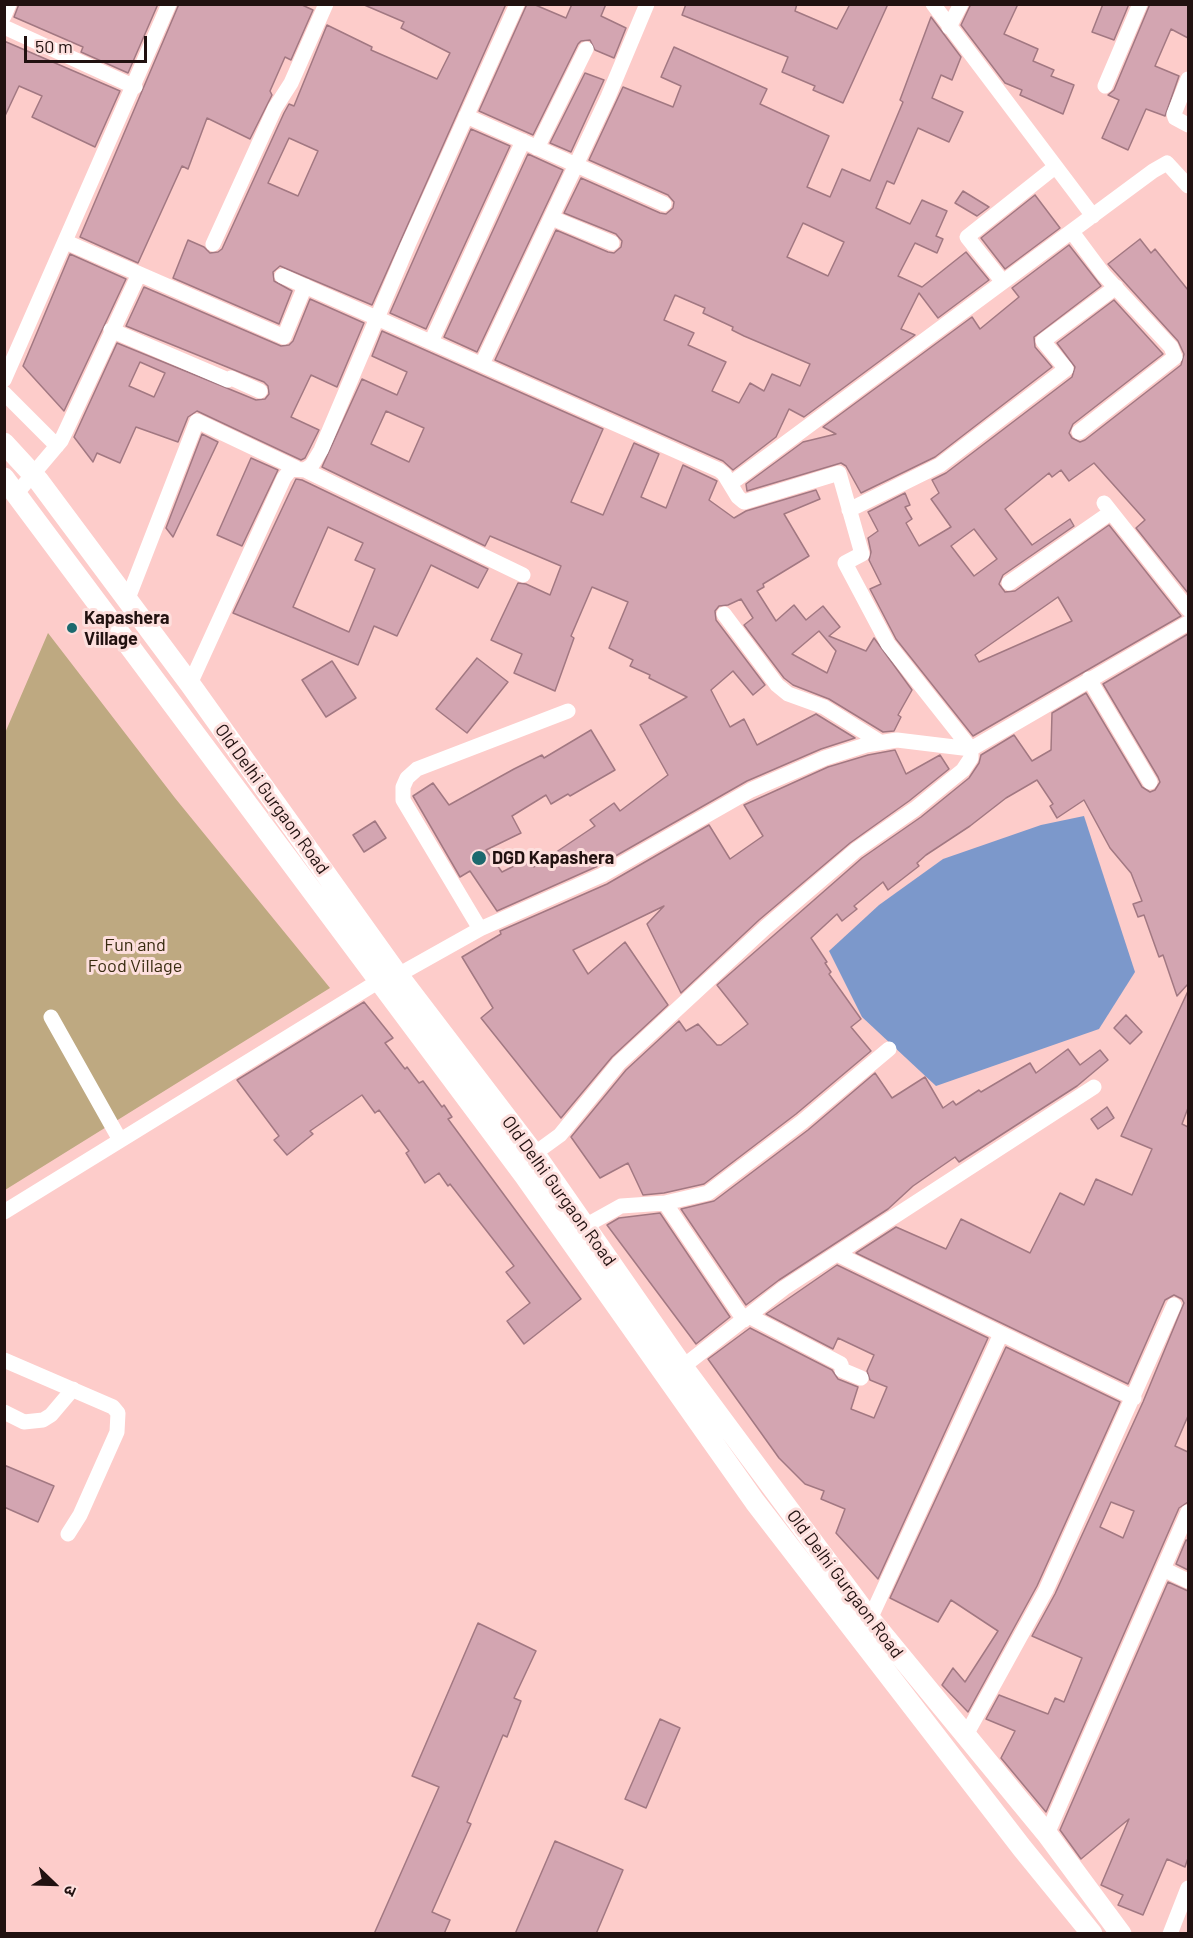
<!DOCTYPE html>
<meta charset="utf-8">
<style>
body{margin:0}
#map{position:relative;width:1193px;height:1938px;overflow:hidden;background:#fdccca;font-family:Barlow,"Noto Sans Devanagari",sans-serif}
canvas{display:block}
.frame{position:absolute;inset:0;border:6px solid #211110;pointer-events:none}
.north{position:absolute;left:24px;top:1854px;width:60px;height:60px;-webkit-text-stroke:4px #fddfdd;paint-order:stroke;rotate:113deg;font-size:16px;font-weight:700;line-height:24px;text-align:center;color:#211110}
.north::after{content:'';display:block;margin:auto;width:21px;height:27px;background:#211110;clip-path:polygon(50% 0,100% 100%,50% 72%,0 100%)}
.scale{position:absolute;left:24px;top:36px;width:123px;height:27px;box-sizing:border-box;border:3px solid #211110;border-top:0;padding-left:8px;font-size:18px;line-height:21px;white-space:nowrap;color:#211110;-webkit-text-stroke:4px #fddfdd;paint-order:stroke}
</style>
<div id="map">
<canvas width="1193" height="1938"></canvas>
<div class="frame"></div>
<div class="north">उ</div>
<div class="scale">50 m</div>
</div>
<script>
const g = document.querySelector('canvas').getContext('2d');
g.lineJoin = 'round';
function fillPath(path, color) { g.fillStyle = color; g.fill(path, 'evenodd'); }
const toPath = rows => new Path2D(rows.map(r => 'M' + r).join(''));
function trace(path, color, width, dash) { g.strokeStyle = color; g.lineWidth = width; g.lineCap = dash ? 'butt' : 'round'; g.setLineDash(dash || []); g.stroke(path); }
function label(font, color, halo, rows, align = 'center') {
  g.font = font + ' Barlow,sans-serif'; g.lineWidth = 6; g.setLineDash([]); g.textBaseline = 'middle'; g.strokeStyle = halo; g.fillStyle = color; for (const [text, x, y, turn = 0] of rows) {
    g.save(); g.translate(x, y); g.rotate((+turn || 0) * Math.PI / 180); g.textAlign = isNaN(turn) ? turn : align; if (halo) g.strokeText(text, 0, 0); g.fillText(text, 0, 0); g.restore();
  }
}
const green = toPath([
 [48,633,175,798,330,988,5,1190,5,733]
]);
const water = toPath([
 [1084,816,1135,972,1099,1029,936,1086,862,1017,829,951,879,905,943,859,1041,825]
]);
const building = toPath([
 [19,4,158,4,128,73,81,52,83,47,14,17,19,4],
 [179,4,300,4,313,10,291,60,285,57,270,91,272,95,250,139,207,118,188,169,182,166,138,263,80,237,179,4],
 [362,4,506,4,372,305,280,266,273,272,274,281,292,291,279,324,173,278,188,240,204,247,210,253,218,252,222,249,284,113,289,104,294,106,327,25,372,47,371,50,437,79,450,53,401,28,404,22,362,4],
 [289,138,318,151,298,196,268,183,289,138],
 [527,4,533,4,566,18,572,4,606,4,601,16,626,28,614,58,595,50,590,40,581,41,578,44,533,135,479,111,527,4],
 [686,4,797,4,795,11,837,29,850,4,888,4,843,103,813,90,815,86,782,72,788,57,682,15,686,4],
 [971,4,1018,4,1004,34,1038,49,1033,61,1054,70,1051,76,1074,85,1063,114,1020,95,1022,90,1005,83,961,25,971,4],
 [1103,4,1129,4,1114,40,1092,32,1103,4],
 [1150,4,1188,4,1188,38,1171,29,1155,66,1179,76,1165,116,1146,109,1128,150,1102,138,1119,100,1108,95,1114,90,1150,4],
 [931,17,961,57,952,80,941,75,932,98,963,112,949,142,918,128,894,184,887,181,876,208,910,224,922,200,947,211,936,236,943,239,937,253,915,243,898,276,922,287,966,252,989,280,938,318,919,293,901,329,915,335,804,417,789,409,776,437,733,470,723,461,495,360,556,230,608,252,614,253,621,247,622,241,616,234,564,213,581,178,660,213,666,214,673,208,674,202,668,195,589,160,623,87,673,107,681,86,661,77,674,47,767,89,760,104,829,136,807,187,830,197,842,169,870,181,903,102,900,100,931,17],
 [803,223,844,242,828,276,787,257,803,223],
 [675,295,705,308,703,313,733,327,732,330,744,336,810,364,800,386,772,374,764,391,750,383,739,403,712,391,726,362,688,345,694,333,664,320,675,295],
 [4,41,120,91,95,147,32,117,42,96,19,86,4,118,4,41],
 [585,73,604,80,571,152,550,143,585,73],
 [471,129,510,146,426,329,390,313,471,129],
 [528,154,563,170,477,352,444,337,528,154],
 [963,191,989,207,977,216,955,203,963,191],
 [1035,195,1060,228,1005,269,981,238,1035,195],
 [1140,239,1151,253,1155,249,1188,290,1188,593,1136,528,1145,520,1094,463,1069,481,1061,470,1052,477,1049,473,1005,509,1032,545,1070,519,1074,526,1003,575,999,584,1005,592,1015,591,1109,525,1181,616,973,736,896,639,870,589,881,584,869,560,871,552,868,538,878,531,868,512,905,493,910,505,905,507,912,519,906,523,919,546,951,527,931,499,939,493,932,480,946,473,1072,377,1075,367,1057,343,1114,300,1163,354,1073,424,1069,433,1072,438,1080,442,1085,440,1181,365,1184,354,1178,341,1108,264,1140,239],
 [974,529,997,559,974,576,951,546,974,529],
 [1058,597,1072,621,979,662,975,655,1058,597],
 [1069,245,1101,286,1034,337,1035,347,1052,367,935,457,861,493,846,466,841,463,747,491,746,484,803,442,836,434,823,427,972,317,980,329,1019,297,1012,288,1069,245],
 [70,254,126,279,64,411,23,366,70,254],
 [144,287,281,346,289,345,293,341,310,299,364,323,337,387,311,375,291,417,319,430,305,458,301,460,197,411,188,417,178,442,136,427,120,463,97,453,93,462,74,437,117,343,256,400,265,399,269,394,268,386,264,382,126,326,144,287],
 [140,362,165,373,154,397,129,386,140,362],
 [382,331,603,429,571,502,603,515,634,443,659,454,641,497,666,508,683,465,717,481,709,500,734,518,746,511,816,490,820,499,784,514,809,556,763,584,764,587,757,591,776,621,794,605,806,620,823,606,840,627,829,636,866,651,874,638,912,690,898,715,901,717,894,731,883,732,829,699,793,685,784,678,744,625,753,618,741,599,728,605,719,606,715,611,716,620,765,685,753,695,733,671,711,690,730,727,744,719,757,745,816,714,855,738,821,749,747,781,598,866,497,911,470,871,460,877,413,796,433,783,449,805,514,769,542,755,544,758,591,730,615,770,570,796,568,794,551,804,546,795,512,816,521,833,486,850,502,872,528,859,534,867,595,826,590,820,614,803,620,811,668,775,640,725,687,697,649,678,650,675,630,666,633,660,609,648,628,602,592,587,571,636,574,638,555,691,514,673,522,654,491,640,518,583,526,584,550,595,561,566,490,536,485,546,322,467,362,379,397,395,407,372,372,356,382,331],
 [386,411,424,428,409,462,371,444,386,411],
 [819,631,836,651,827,673,792,654,819,631],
 [202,434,218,442,173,537,166,528,202,434],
 [251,458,278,470,242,546,217,535,251,458],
 [296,479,302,480,488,569,478,588,431,565,397,636,374,626,358,665,233,613,296,479],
 [328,527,363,543,355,560,375,569,349,632,293,607,328,527],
 [1188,634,1188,984,1177,996,1163,955,1159,957,1144,915,1138,917,1133,904,1142,901,1131,873,1110,848,1084,800,1057,818,1050,806,1053,804,1037,780,1006,798,970,826,926,855,917,863,919,866,888,890,883,882,854,906,857,909,842,921,837,914,811,938,827,962,825,963,831,972,829,974,861,1019,851,1027,871,1051,796,1114,704,1184,664,1193,643,1195,628,1163,600,1178,571,1137,626,1070,679,1021,686,1031,698,1024,717,1045,721,1045,748,1024,717,985,862,858,921,817,969,778,979,763,981,755,1014,735,1032,761,1051,750,1052,713,1086,693,1142,787,1150,792,1155,790,1160,782,1158,777,1103,684,1188,634],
 [477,658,508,682,467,733,436,709,477,658],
 [332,661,356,698,326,717,302,680,332,661],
 [895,750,906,774,940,755,949,769,909,801,850,843,759,920,681,993,647,924,664,906,573,950,588,974,625,942,668,1005,612,1057,561,1118,481,1018,493,1008,462,957,501,934,500,931,607,884,709,825,730,859,763,836,744,805,828,767,868,755,895,750],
 [375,821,386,838,364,852,353,835,375,821],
 [1188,991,1188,1108,1182,1124,1188,1127,1188,1416,1175,1446,1188,1452,1188,1502,1179,1508,1046,1812,1001,1758,1015,1731,986,1719,999,1695,1048,1714,1055,1698,1064,1702,1082,1658,1032,1636,1055,1594,1143,1402,1184,1303,1182,1299,1174,1295,1165,1300,1128,1384,856,1253,896,1227,946,1249,961,1219,1030,1253,1060,1193,1084,1205,1096,1179,1132,1195,1152,1149,1121,1136,1188,991],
 [1111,1502,1134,1511,1123,1538,1100,1527,1111,1502],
 [364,1002,393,1038,385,1043,405,1069,407,1067,419,1083,423,1081,442,1107,444,1105,452,1117,448,1119,581,1299,524,1344,507,1321,530,1303,506,1272,514,1266,450,1184,448,1186,439,1173,425,1183,406,1153,409,1151,379,1110,375,1113,362,1095,310,1131,313,1134,287,1155,274,1140,279,1136,237,1080,364,1002],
 [1126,1015,1142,1032,1130,1044,1114,1028,1126,1015],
 [1068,1049,1080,1065,1100,1050,1108,1060,1077,1086,959,1162,955,1157,913,1186,888,1209,779,1280,746,1305,681,1209,714,1201,808,1130,875,1073,892,1098,925,1077,943,1108,953,1101,956,1105,979,1090,981,1092,1030,1063,1036,1073,1068,1049],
 [1107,1107,1114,1118,1098,1129,1091,1119,1107,1107],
 [660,1213,730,1317,696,1344,607,1225,619,1218,660,1213],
 [837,1265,988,1338,878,1579,836,1533,845,1509,821,1499,824,1491,805,1484,779,1458,708,1359,750,1328,832,1370,838,1379,858,1387,851,1409,874,1418,887,1387,870,1380,867,1371,874,1355,838,1338,833,1349,766,1314,837,1265],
 [1006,1347,1120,1402,1037,1586,968,1712,942,1685,953,1668,965,1682,998,1631,951,1600,938,1622,890,1598,1006,1347],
 [4,1465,54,1486,38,1522,4,1507,4,1465],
 [1186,1540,1188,1541,1188,1570,1176,1564,1186,1540],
 [1168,1582,1188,1591,1188,1858,1185,1867,1167,1859,1143,1915,1118,1905,1123,1895,1101,1885,1129,1819,1081,1859,1060,1830,1168,1582],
 [478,1623,536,1651,514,1698,521,1701,507,1737,503,1735,467,1822,471,1824,432,1912,450,1920,444,1934,374,1934,439,1787,412,1776,478,1623],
 [660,1719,680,1728,646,1808,625,1799,660,1719],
 [555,1841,623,1870,596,1934,515,1934,555,1841]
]);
const minor = toPath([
 [933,4,1093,216],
 [4,16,9,4],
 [4,27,135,87],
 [949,27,961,4],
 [1188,79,1174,114,1175,118,1188,125],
 [1105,86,1140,4],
 [466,116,664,204],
 [537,148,586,49],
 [552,218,612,243],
 [1072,232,1104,275,1171,347,1175,357,1079,432],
 [66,242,284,337,305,286],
 [213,244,275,108,291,83,326,4],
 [282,276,719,470,724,474,738,497,744,502,839,473,862,554,845,563,888,644,971,749,971,758,963,770,915,809,856,850,766,927,619,1063,560,1135,527,1159],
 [1003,282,967,237,1055,167],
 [111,330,228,380,231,378,260,391],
 [431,342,523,141],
 [482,364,608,97,647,4],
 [4,380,169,4],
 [4,393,57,446],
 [305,470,523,575],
 [730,484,1153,171,1167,163,1188,186],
 [17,493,61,441,139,274],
 [1104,503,1188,609],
 [849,510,940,465,1066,369,1043,341,1116,287],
 [1009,583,1110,513],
 [127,601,197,421,296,468],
 [724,614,777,685,788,694,824,707,880,742],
 [1089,679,1150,782],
 [190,684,284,478,291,469,305,470,312,465,321,450,408,245,517,4],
 [480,929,403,800,403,787,407,778,417,769,568,711],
 [398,975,480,929,602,875,751,790,825,758,866,745,897,740,971,749,1188,623],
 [51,1017,120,1140],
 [665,1203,744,1320],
 [4,1212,379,981],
 [585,1226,621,1206,665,1203,708,1193,802,1122,889,1049],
 [837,1254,1134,1398],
 [749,1316,841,1364,842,1370,861,1378],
 [4,1360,113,1407,118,1413,117,1432,80,1515,68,1534],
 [676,1372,784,1288,1094,1087],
 [4,1412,24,1422,43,1420,51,1415,73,1389],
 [1163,1569,1188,1581],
 [870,1619,1001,1334],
 [966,1735,1046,1590,1174,1305],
 [1047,1834,1188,1512],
 [1170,1934,1188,1888]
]);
const secondary = toPath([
 [4,443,38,480,190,684,398,975,539,1160,683,1367,870,1619,1047,1834,1121,1934],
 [4,478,524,1175,755,1502,1022,1848,1092,1934]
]);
const markers = [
 [72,628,6,"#1c696e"],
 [479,858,8,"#1c696e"]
];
const poiNames = [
 ["Kapashera",84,618],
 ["Village",84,639],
 ["DGD Kapashera",492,858]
];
const streetNames = [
 ["Old Delhi Gurgaon Road",272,799,54],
 ["Old Delhi Gurgaon Road",559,1191,54],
 ["Old Delhi Gurgaon Road",845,1584,53]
];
const parkNames = [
 ["Fun and",135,945],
 ["Food Village",135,966]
];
fillPath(green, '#bea981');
fillPath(water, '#7c98cb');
fillPath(building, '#d3a5b1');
trace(building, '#a27882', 1.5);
trace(minor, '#fff', 15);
trace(secondary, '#fff', 21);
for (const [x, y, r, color] of markers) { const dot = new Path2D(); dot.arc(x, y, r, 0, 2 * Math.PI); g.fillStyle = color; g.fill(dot); trace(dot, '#fddfdd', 2); }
label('bold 18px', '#211110', '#fddfdd', poiNames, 'left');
label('18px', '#211110', '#fddfdd', streetNames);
label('18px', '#382b10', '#fddfdd', parkNames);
</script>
